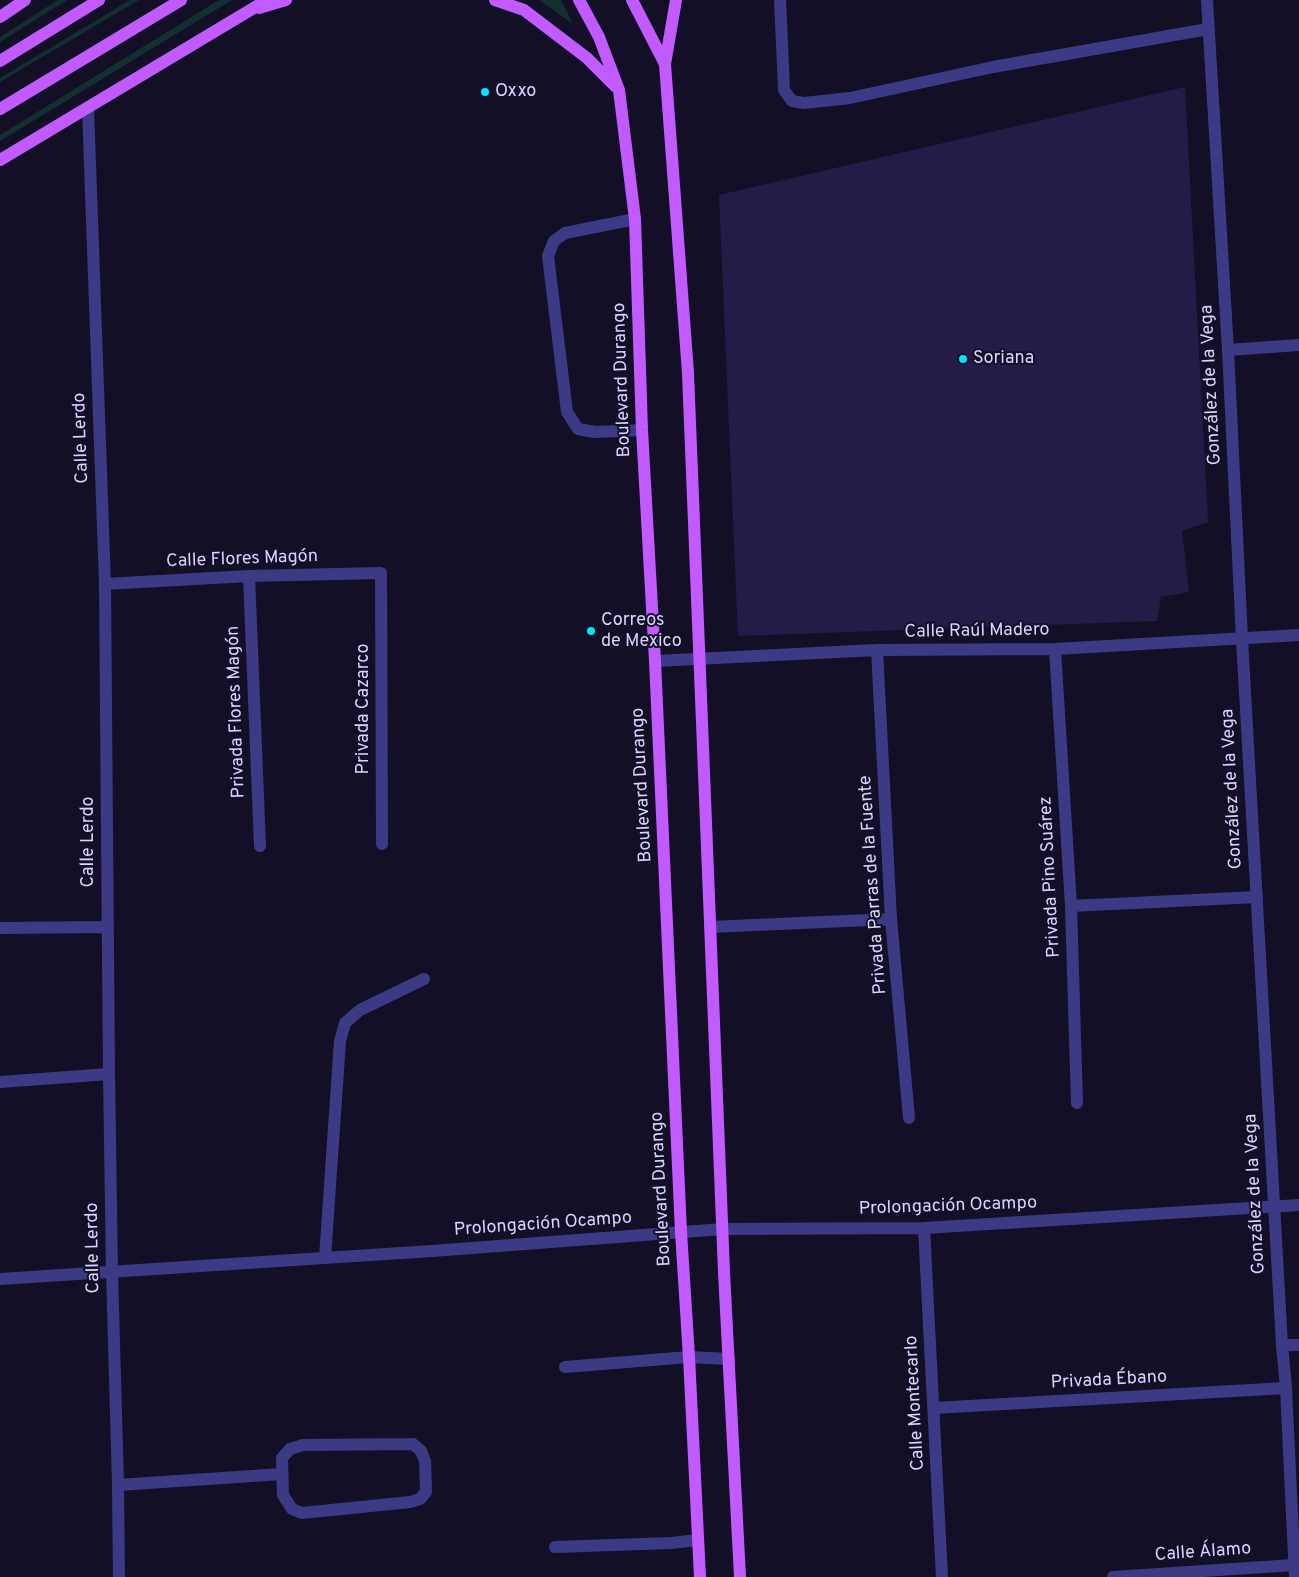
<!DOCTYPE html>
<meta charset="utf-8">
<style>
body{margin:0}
canvas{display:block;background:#130f26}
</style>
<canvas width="1299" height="1577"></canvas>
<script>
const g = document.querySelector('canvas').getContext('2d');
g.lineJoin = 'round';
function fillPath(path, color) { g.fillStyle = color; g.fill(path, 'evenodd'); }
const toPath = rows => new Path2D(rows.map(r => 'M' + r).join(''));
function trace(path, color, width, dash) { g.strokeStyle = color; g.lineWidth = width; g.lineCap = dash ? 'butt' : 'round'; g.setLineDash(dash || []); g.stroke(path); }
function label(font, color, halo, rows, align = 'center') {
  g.font = font + ' Overpass,sans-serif'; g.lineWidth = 4; g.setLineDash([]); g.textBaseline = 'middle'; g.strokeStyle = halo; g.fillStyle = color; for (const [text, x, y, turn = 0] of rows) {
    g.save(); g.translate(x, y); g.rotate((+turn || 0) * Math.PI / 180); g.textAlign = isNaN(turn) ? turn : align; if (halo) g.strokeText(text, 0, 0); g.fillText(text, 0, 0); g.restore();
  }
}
const green = toPath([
 [58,0,67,0,0,42,0,37],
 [130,0,139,0,0,82,0,78],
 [219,0,232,0,0,141,0,135],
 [539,0,561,0,573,24]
]);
const building = toPath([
 [1185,87,1208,522,1182,531,1189,592,1161,597,1157,621,738,636,719,195]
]);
const service = toPath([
 [780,0,784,90,792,101,804,103,850,98,993,67,1208,29],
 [635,219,565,233,554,241,548,256,567,412,578,429,595,432,642,430],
 [325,1258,340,1041,345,1023,360,1010,424,979],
 [565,1367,689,1357,729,1359],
 [413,1444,421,1451,425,1461,426,1492,420,1499,410,1502,302,1513,292,1509,283,1495,282,1458,290,1449,303,1445,413,1444],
 [118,1485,282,1474],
 [555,1547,671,1543,697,1540]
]);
const minor = toPath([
 [88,108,105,584,109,1074,112,1272,118,1485,119,1577],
 [1228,350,1299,345],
 [249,576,260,846],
 [105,584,249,576,381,573,382,844],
 [1055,649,1071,906,1077,1103],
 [877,650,891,919,909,1118],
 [655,661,877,650,1055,649,1299,635],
 [1071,906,1257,897],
 [710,927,891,919],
 [0,928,107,927],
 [0,1082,109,1074],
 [924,1228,942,1577],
 [0,1279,432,1251,723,1229,924,1228,1299,1205],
 [1282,1345,1299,1345],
 [934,1408,1286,1388],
 [1113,1577,1294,1565]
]);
const tertiary = toPath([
 [1207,0,1228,350,1242,639,1282,1345,1286,1388,1295,1577]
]);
const primary = toPath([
 [495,0,524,10,587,58,616,87],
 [579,0,599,37,619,90,635,219,642,430,655,661,681,1232,689,1357,700,1577],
 [632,0,665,64,688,373,724,1272,740,1577],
 [259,8,286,0],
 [0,17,25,0],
 [0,61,99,0],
 [665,64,676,0],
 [0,109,181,0],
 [0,160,267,0]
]);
const markers = [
 [485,92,5,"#00e5ff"],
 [963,359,5,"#00e5ff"],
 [591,631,5,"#00e5ff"]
];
const poiNames = [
 ["Oxxo",495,92],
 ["Soriana",973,359],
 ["Correos",601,621],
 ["de Mexico",601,642]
];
const streetNames = [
 ["Boulevard Durango",623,380,-92],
 ["González de la Vega",1212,385,-93],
 ["Calle Lerdo",82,438,-92],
 ["Calle Flores Magón",242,560,-2],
 ["Calle Raúl Madero",977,632,-1],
 ["Privada Cazarco",364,709,-90],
 ["Privada Flores Magón",237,712,-92],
 ["Boulevard Durango",643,785,-93],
 ["González de la Vega",1233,789,-93],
 ["Calle Lerdo",89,842,-90],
 ["Privada Pino Suárez",1051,877,-93],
 ["Privada Parras de la Fuente",874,885,-94],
 ["Boulevard Durango",662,1189,-93],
 ["González de la Vega",1256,1194,-93],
 ["Prolongación Ocampo",948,1207,-2],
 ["Prolongación Ocampo",543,1225,-4],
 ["Calle Lerdo",94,1248,-91],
 ["Privada Ébano",1109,1381,-3],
 ["Calle Montecarlo",916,1403,-93],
 ["Calle Álamo",1203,1553,-4]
];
fillPath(green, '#12302f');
fillPath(building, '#241b47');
trace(service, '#3d3a85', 12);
trace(minor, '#3d3a85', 12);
trace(tertiary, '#3d3a85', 12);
trace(primary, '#c25bff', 12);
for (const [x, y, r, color] of markers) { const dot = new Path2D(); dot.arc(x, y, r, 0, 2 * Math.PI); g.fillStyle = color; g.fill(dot); trace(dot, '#130f26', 2); }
label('18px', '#d9d4ff', '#130f26', poiNames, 'left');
label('18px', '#d9d4ff', '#130f26', streetNames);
</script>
